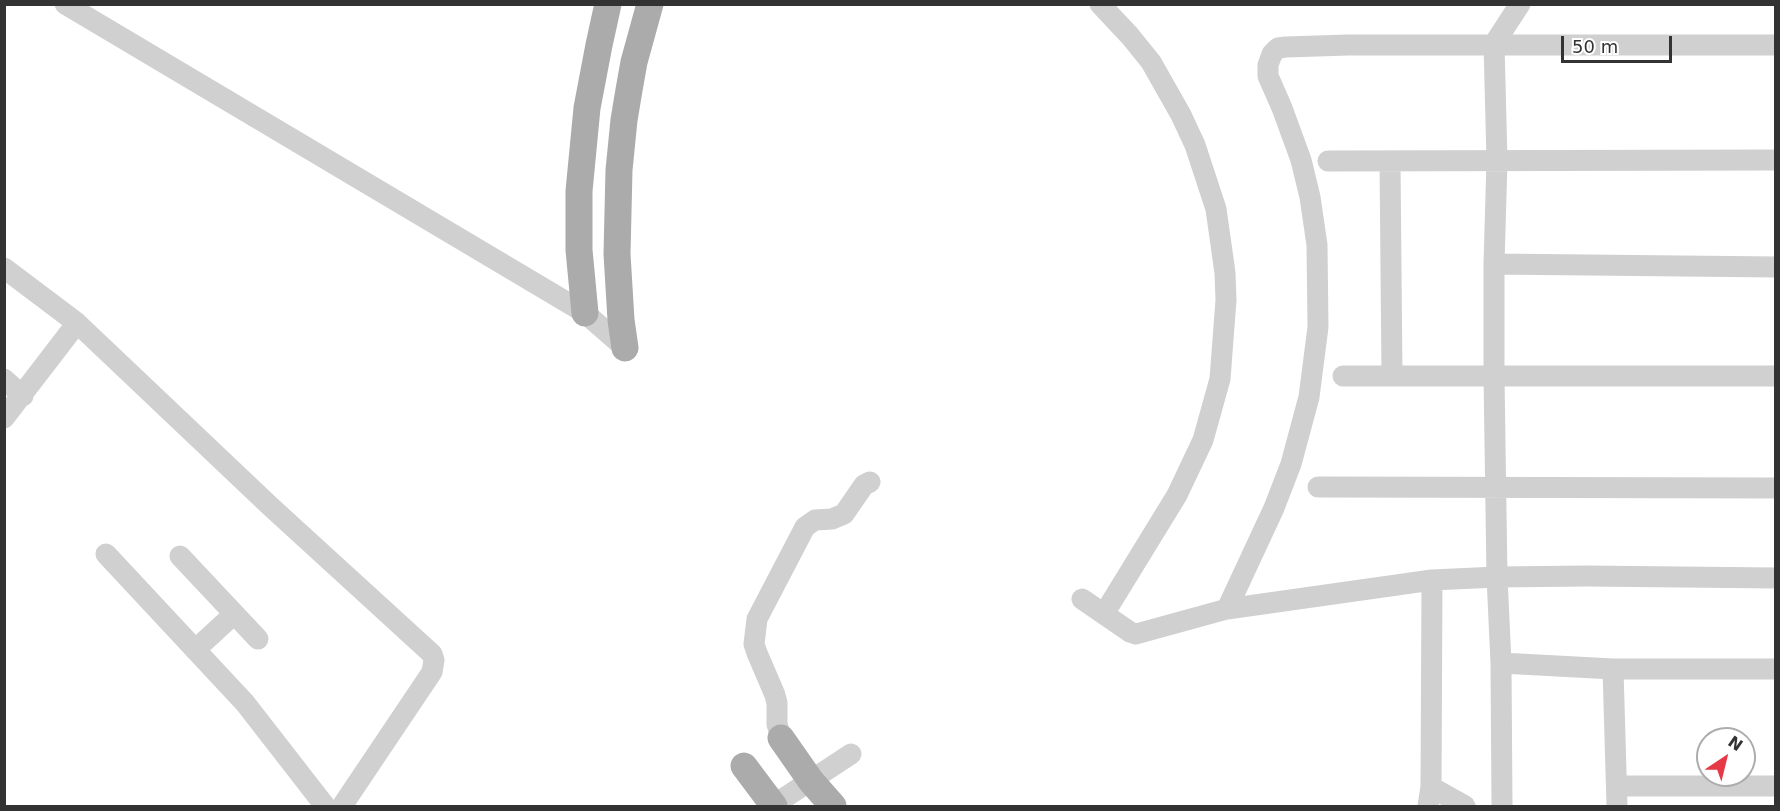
<!DOCTYPE html>
<style>
body{margin:0}
#map{position:relative;width:1780px;height:811px;overflow:hidden;background:#fff;font-family:"DejaVu Sans",sans-serif}
canvas{display:block}
.frame{position:absolute;inset:0;border:6px solid #333;pointer-events:none}
.north{position:absolute;left:1696px;top:727px;width:60px;height:60px;box-sizing:border-box;background:#fff;border:2px solid #adadad;border-radius:50%;rotate:35deg;font-size:16px;font-weight:700;line-height:24px;text-align:center;color:#333}
.north::after{content:'';display:block;margin:auto;width:21px;height:27px;background:#e63946;clip-path:polygon(50% 0,100% 100%,50% 72%,0 100%)}
.scale{position:absolute;left:1561px;top:36px;width:111px;height:27px;box-sizing:border-box;border:3px solid #333;border-top:0;padding-left:8px;font-size:18px;line-height:21px;white-space:nowrap;color:#333;-webkit-text-stroke:4px #fff;paint-order:stroke}
</style>
<div id="map">
<canvas width="1780" height="811"></canvas>
<div class="frame"></div>
<div class="north">N</div>
<div class="scale">50 m</div>
</div>
<script>
const g = document.querySelector('canvas').getContext('2d');
g.lineJoin = 'round';
const toPath = rows => new Path2D(rows.map(r => 'M' + r).join(''));
function trace(path, color, width, dash) { g.strokeStyle = color; g.lineWidth = width; g.lineCap = dash ? 'butt' : 'round'; g.setLineDash(dash || []); g.stroke(path); }
const minor = toPath([
 [65,4,585,313,625,348],
 [1100,4,1130,36,1151,62,1181,115,1195,145,1216,209,1225,273,1226,300,1220,379,1203,440,1177,495,1104,614],
 [1328,161,1776,160],
 [1390,161,1392,376],
 [1494,264,1776,267],
 [4,268,77,323,270,506,432,654,434,660,432,672,342,806],
 [1343,376,1776,376],
 [4,379,23,396],
 [4,418,77,323],
 [1318,487,1776,488],
 [106,554,245,703,325,806],
 [180,556,258,639],
 [1082,599,1130,632,1136,634,1227,609,1432,580,1497,577,1587,576,1776,578],
 [1227,609,1274,508,1291,464,1309,397,1318,327,1317,245,1310,197,1301,160,1282,108,1268,76,1268,65,1272,54,1278,48,1286,47,1348,45,1776,45],
 [195,650,233,615],
 [1501,663,1613,669,1617,806],
 [1613,669,1776,669],
 [781,738,777,724,777,703,775,695,757,653,754,644,757,619,805,527,815,520,832,519,844,514,864,485,870,482],
 [1617,786,1776,786],
 [1431,787,1465,806],
 [772,806,851,754],
 [1428,806,1431,787,1432,580],
 [1502,806,1501,663,1497,577,1494,376,1494,264,1497,161,1494,44,1520,4]
]);
const major = toPath([
 [585,313,579,250,579,191,587,108,599,45,608,4],
 [625,348,621,320,617,254,619,170,624,120,629,90,634,62,650,4],
 [781,738,811,781,833,806],
 [744,766,774,806]
]);
trace(minor, '#d0d0d0', 21);
trace(major, '#ababab', 27);
</script>
